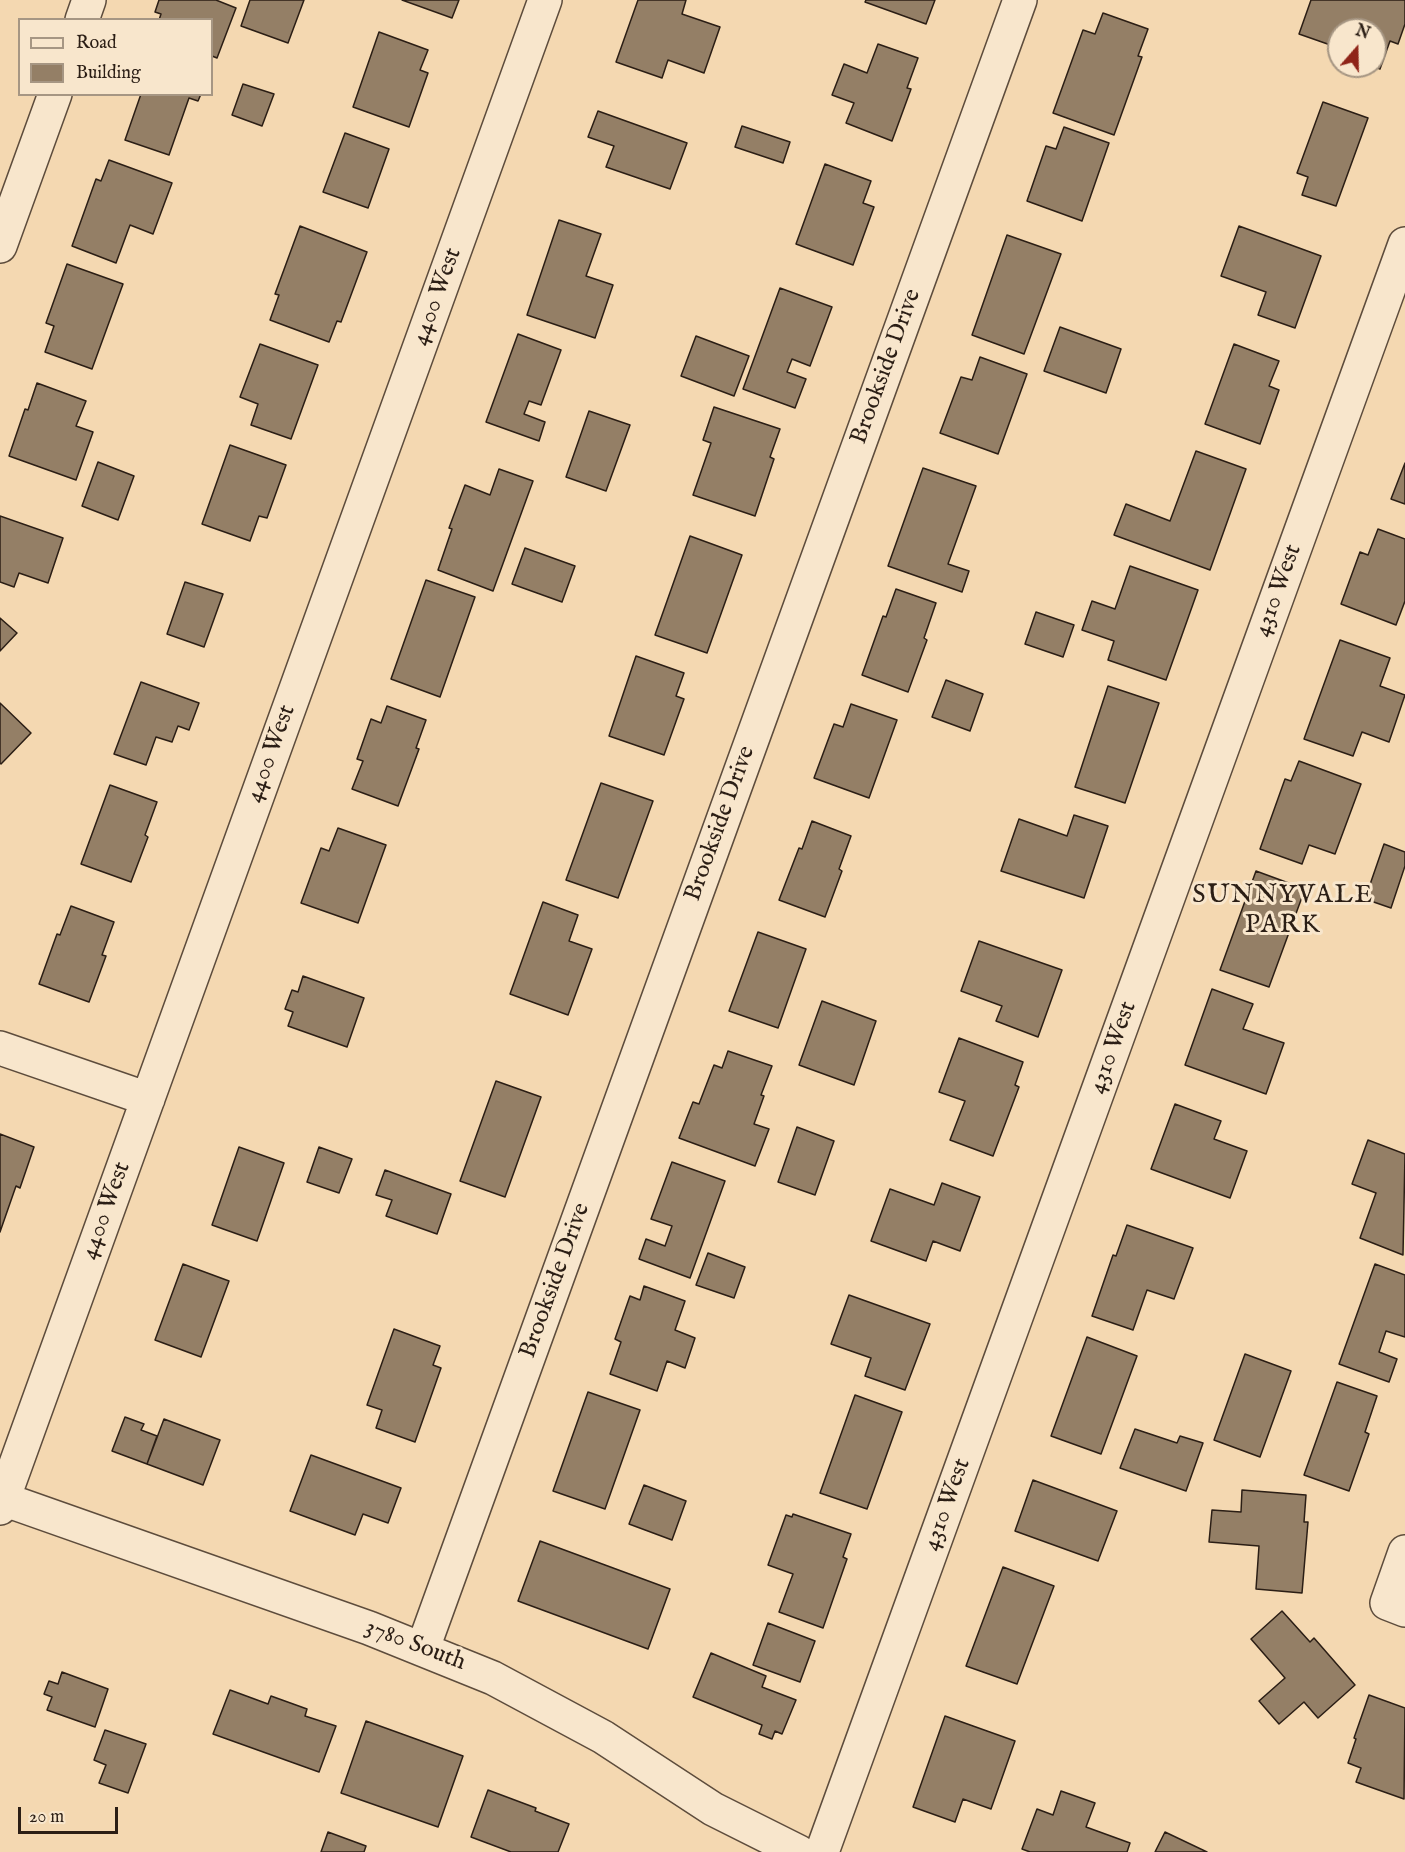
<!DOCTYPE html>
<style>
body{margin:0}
#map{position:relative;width:1405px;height:1852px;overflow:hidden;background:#f4d8b1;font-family:"IM FELL English",serif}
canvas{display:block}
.legend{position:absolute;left:18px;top:18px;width:195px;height:78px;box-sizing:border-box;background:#f8e6cc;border:2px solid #a69683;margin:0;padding:8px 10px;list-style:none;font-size:18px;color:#2b1e15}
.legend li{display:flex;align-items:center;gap:12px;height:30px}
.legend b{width:30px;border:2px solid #a69683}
.north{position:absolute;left:1327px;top:18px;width:60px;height:60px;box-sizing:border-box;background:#f8e6cc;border:2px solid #a69683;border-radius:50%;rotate:20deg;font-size:16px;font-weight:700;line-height:24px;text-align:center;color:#2b1e15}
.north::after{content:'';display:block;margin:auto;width:21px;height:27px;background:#8f2418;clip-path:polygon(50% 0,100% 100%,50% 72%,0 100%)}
.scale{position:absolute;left:18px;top:1807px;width:100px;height:27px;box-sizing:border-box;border:3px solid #2b1e15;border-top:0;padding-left:8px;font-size:18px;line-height:21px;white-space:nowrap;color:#2b1e15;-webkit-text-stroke:4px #f8e6cc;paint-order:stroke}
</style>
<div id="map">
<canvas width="1405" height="1852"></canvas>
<ul class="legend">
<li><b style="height:8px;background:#f8e6cc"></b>Road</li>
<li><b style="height:16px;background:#947f66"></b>Building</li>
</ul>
<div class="north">N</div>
<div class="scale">20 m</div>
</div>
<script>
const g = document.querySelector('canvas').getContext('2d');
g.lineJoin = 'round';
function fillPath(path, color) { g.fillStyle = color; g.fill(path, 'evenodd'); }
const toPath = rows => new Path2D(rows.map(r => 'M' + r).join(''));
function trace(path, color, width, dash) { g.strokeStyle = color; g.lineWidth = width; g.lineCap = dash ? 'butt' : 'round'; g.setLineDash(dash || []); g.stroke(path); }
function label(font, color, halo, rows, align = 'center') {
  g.font = font + ' "IM FELL English",serif'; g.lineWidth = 6; g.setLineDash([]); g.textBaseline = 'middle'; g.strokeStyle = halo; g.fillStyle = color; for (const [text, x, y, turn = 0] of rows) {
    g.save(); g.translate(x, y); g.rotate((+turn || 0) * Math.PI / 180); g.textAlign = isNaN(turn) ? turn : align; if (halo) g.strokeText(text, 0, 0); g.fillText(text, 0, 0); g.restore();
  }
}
const building = toPath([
 [159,0,216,0,236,8,217,58,212,56,212,20,159,20,161,14,155,12,159,0],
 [250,0,304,0,288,43,241,26,250,0],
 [402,0,459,0,452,18,402,0],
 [638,0,686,0,682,14,720,27,704,73,668,60,662,78,616,62,638,0],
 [866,0,935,0,926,24,865,2,866,0],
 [1311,0,1405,0,1405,24,1398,44,1390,41,1380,69,1373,66,1375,66,1375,30,1339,30,1339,48,1299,34,1311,0],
 [1103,13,1148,29,1138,56,1142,57,1114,135,1053,113,1083,30,1095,34,1103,13],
 [379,32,428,50,420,70,428,73,409,127,353,107,379,32],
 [878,44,918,58,907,88,911,89,892,141,846,123,854,103,832,95,844,64,867,73,878,44],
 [243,84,274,94,262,126,232,115,243,84],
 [141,94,201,94,198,101,189,98,169,155,125,140,141,94],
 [1323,102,1368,118,1336,206,1302,195,1308,177,1297,173,1323,102],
 [598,111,687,143,670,189,606,167,614,146,588,137,598,111],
 [742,126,790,142,783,163,735,147,742,126],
 [1064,127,1109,143,1082,221,1027,201,1046,146,1056,149,1064,127],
 [345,133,389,149,368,208,323,192,345,133],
 [109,160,172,183,153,234,130,225,116,263,72,246,96,179,101,181,109,160],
 [825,164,871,181,863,203,874,207,853,265,796,244,825,164],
 [559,220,601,234,586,276,613,285,595,338,527,315,559,220],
 [300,226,367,252,341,322,337,321,329,342,270,320,279,295,275,294,300,226],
 [1239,226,1321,256,1295,328,1258,315,1266,292,1221,276,1239,226],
 [1007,235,1061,254,1024,354,972,335,1007,235],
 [67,264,123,284,92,369,45,352,54,326,46,323,67,264],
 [780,288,832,307,810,366,792,359,787,372,806,379,795,408,743,389,780,288],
 [1060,327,1121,349,1106,393,1044,371,1060,327],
 [518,334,561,350,541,405,529,401,524,414,545,422,539,441,486,422,518,334],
 [696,336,749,356,734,396,681,376,696,336],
 [260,344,318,365,291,439,251,425,258,404,240,397,260,344],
 [1234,344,1279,361,1269,386,1279,390,1260,444,1205,424,1234,344],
 [980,357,1027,374,998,454,940,433,961,377,972,380,980,357],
 [37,383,86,401,76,426,93,432,76,480,9,456,25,409,28,410,37,383],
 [714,407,780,429,770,457,774,459,755,516,693,495,711,443,703,440,714,407],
 [589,411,630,425,606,491,566,477,589,411],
 [230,445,286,465,267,518,259,516,250,541,202,524,230,445],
 [1196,451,1246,469,1210,570,1114,535,1126,504,1170,521,1196,451],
 [98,462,134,476,118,520,82,506,98,462],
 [1405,463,1405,504,1391,499,1405,463],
 [923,468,976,486,948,564,969,571,962,592,888,566,923,468],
 [499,469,533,481,493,591,438,570,452,529,449,528,465,485,490,495,499,469],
 [0,516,63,538,48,583,19,573,14,587,0,582,0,516],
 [1378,529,1405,539,1405,601,1396,625,1341,604,1360,552,1368,555,1378,529],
 [690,536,742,555,707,653,655,635,690,536],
 [525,548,575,566,562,602,512,584,525,548],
 [1130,566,1198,590,1166,680,1108,660,1114,641,1082,630,1092,601,1115,609,1130,566],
 [426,580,475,597,440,697,391,679,426,580],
 [185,582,223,594,204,647,167,634,185,582],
 [896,589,936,603,924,638,927,640,908,692,862,675,883,616,886,617,896,589],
 [1036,612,1074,625,1063,657,1025,644,1036,612],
 [0,618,17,633,0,651,0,618],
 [1340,640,1390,658,1380,686,1405,695,1389,742,1362,732,1353,756,1304,739,1340,640],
 [636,656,684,673,676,696,684,699,664,755,609,736,636,656],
 [946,680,983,694,970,731,932,717,946,680],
 [141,682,199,703,189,730,178,726,172,742,156,737,146,765,114,754,141,682],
 [1108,686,1159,703,1125,803,1075,787,1108,686],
 [0,703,31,733,1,764,0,763,0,703],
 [851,704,897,720,869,798,814,778,834,724,843,727,851,704],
 [387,706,426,720,416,748,419,749,398,806,352,789,363,761,357,759,371,719,381,723,387,706],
 [1299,761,1361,784,1335,854,1309,845,1302,864,1260,849,1285,779,1291,781,1299,761],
 [601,783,653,801,618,898,566,880,601,783],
 [110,785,157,802,145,835,148,837,131,882,81,864,110,785],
 [1074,815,1108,826,1084,898,1001,871,1019,819,1067,836,1074,815],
 [812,821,851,836,839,869,842,871,825,917,779,900,799,848,802,849,812,821],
 [338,828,386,845,358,923,301,903,321,848,329,851,338,828],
 [1384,844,1405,852,1405,866,1391,908,1365,899,1384,844],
 [1256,871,1305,889,1269,987,1220,970,1256,871],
 [543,902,578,915,569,941,592,949,568,1015,510,994,543,902],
 [71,906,114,922,102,955,106,956,89,1002,39,984,57,934,60,935,71,906],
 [758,932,806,949,778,1028,729,1011,758,932],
 [979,941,1062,970,1038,1037,996,1021,1002,1006,961,991,979,941],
 [303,976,364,998,347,1047,288,1026,293,1012,285,1009,292,990,298,992,303,976],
 [1212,989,1253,1004,1243,1029,1284,1043,1266,1094,1185,1065,1212,989],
 [822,1001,876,1021,854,1085,799,1065,822,1001],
 [959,1038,1023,1062,1015,1085,1019,1087,993,1156,950,1140,965,1101,939,1092,959,1038],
 [728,1051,772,1066,761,1095,764,1096,754,1124,769,1129,755,1166,679,1138,693,1102,699,1104,714,1065,722,1068,728,1051],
 [496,1081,541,1097,505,1197,460,1181,496,1081],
 [1175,1104,1221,1121,1214,1139,1247,1151,1230,1198,1151,1169,1175,1104],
 [797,1127,834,1141,815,1195,778,1182,797,1127],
 [0,1134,34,1147,20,1188,16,1186,0,1232,0,1134],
 [1368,1140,1405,1154,1403,1255,1360,1238,1376,1193,1352,1184,1368,1140],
 [239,1147,284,1163,257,1241,212,1225,239,1147],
 [319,1147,352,1159,339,1193,307,1182,319,1147],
 [672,1162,725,1181,690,1278,639,1259,646,1239,665,1246,672,1226,651,1219,672,1162],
 [385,1170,451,1194,437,1234,386,1216,392,1200,376,1195,385,1170],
 [942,1183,980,1197,960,1251,933,1241,926,1261,871,1241,890,1189,934,1205,942,1183],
 [1127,1225,1193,1248,1174,1299,1147,1290,1133,1330,1092,1316,1113,1255,1116,1256,1127,1225],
 [708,1253,745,1267,734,1298,696,1285,708,1253],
 [183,1264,229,1281,201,1357,155,1340,183,1264],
 [1375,1264,1405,1275,1405,1337,1386,1331,1379,1352,1397,1359,1389,1382,1339,1364,1375,1264],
 [644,1286,685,1301,675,1330,695,1338,685,1368,667,1361,657,1391,610,1374,621,1342,615,1339,630,1296,640,1300,644,1286],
 [849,1295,930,1324,905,1390,865,1376,871,1358,831,1344,849,1295],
 [394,1329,440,1346,433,1365,441,1368,415,1442,376,1428,382,1410,367,1405,394,1329],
 [1087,1337,1137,1356,1101,1454,1051,1436,1087,1337],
 [1245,1354,1291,1371,1260,1457,1214,1440,1245,1354],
 [1337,1382,1377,1396,1365,1432,1369,1434,1349,1491,1304,1475,1337,1382],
 [588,1392,640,1410,605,1509,553,1491,588,1392],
 [855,1395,902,1412,867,1509,820,1493,855,1395],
 [125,1417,144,1424,141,1430,157,1436,147,1464,112,1451,125,1417],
 [164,1419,220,1440,203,1485,147,1464,164,1419],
 [1135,1429,1177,1443,1180,1436,1203,1443,1186,1491,1120,1468,1135,1429],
 [311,1455,401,1488,388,1523,363,1514,355,1535,290,1511,311,1455],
 [1033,1480,1117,1511,1098,1561,1015,1531,1033,1480],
 [644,1485,686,1501,672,1540,629,1524,644,1485],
 [1242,1490,1306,1495,1304,1522,1308,1522,1302,1593,1256,1589,1259,1546,1209,1542,1212,1510,1241,1512,1242,1490],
 [793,1514,851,1534,843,1557,847,1559,823,1628,779,1612,793,1574,768,1565,786,1515,792,1517,793,1514],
 [540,1541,670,1589,648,1649,518,1601,540,1541],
 [1003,1567,1054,1586,1017,1684,966,1666,1003,1567],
 [1282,1611,1310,1642,1314,1638,1355,1685,1318,1718,1304,1702,1279,1724,1259,1701,1285,1678,1251,1639,1282,1611],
 [768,1623,815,1641,800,1682,753,1665,768,1623],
 [711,1653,766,1676,762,1687,796,1700,782,1734,775,1731,772,1739,759,1734,762,1725,693,1697,711,1653],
 [62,1672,108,1689,95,1727,47,1710,52,1697,44,1694,49,1681,58,1684,62,1672],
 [230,1690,268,1704,271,1696,307,1709,305,1716,336,1726,319,1772,213,1734,230,1690],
 [1369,1695,1405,1708,1404,1799,1356,1782,1361,1768,1348,1763,1356,1739,1354,1738,1369,1695],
 [945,1716,1015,1741,991,1809,963,1799,955,1822,913,1807,945,1716],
 [366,1721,463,1756,438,1827,341,1793,366,1721],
 [105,1730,146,1744,128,1793,99,1783,106,1765,94,1760,105,1730],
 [488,1790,536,1808,535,1811,569,1824,558,1852,511,1852,471,1837,488,1790],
 [1061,1791,1095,1803,1086,1827,1130,1843,1127,1852,1030,1852,1022,1849,1037,1809,1053,1815,1061,1791],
 [328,1832,366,1846,364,1852,321,1852,328,1832],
 [1165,1832,1207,1852,1155,1852,1165,1832]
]);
const minor = toPath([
 [82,20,89,0],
 [0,246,55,94],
 [0,1048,148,1099],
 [3,1499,369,1628,493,1678,603,1737,713,1809,799,1852],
 [0,1508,545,0],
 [1405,1552,1387,1603,1405,1610],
 [423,1648,1020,0],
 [822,1852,1405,244]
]);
const streetNames = [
 ["4400 West",438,297,-70],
 ["Brookside Drive",887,367,-70],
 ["4310 West",1279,591,-70],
 ["4400 West",272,754,-70],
 ["Brookside Drive",721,824,-70],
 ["4310 West",1114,1048,-70],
 ["4400 West",107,1211,-70],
 ["Brookside Drive",556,1281,-70],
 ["4310 West",948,1505,-70],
 ["3780 South",415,1646,21]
];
const neighbourhoodNames = [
 ["SUNNYVALE",1283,897],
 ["PARK",1283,927]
];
fillPath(building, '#947f66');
trace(building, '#2b1e15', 1.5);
trace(minor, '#5d4c3c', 36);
trace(minor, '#f8e6cc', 33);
label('24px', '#2b1e15', '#f8e6cc', streetNames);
g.letterSpacing = '1.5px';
label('26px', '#2b1e15', '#f8e6cc', neighbourhoodNames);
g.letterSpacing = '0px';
</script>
